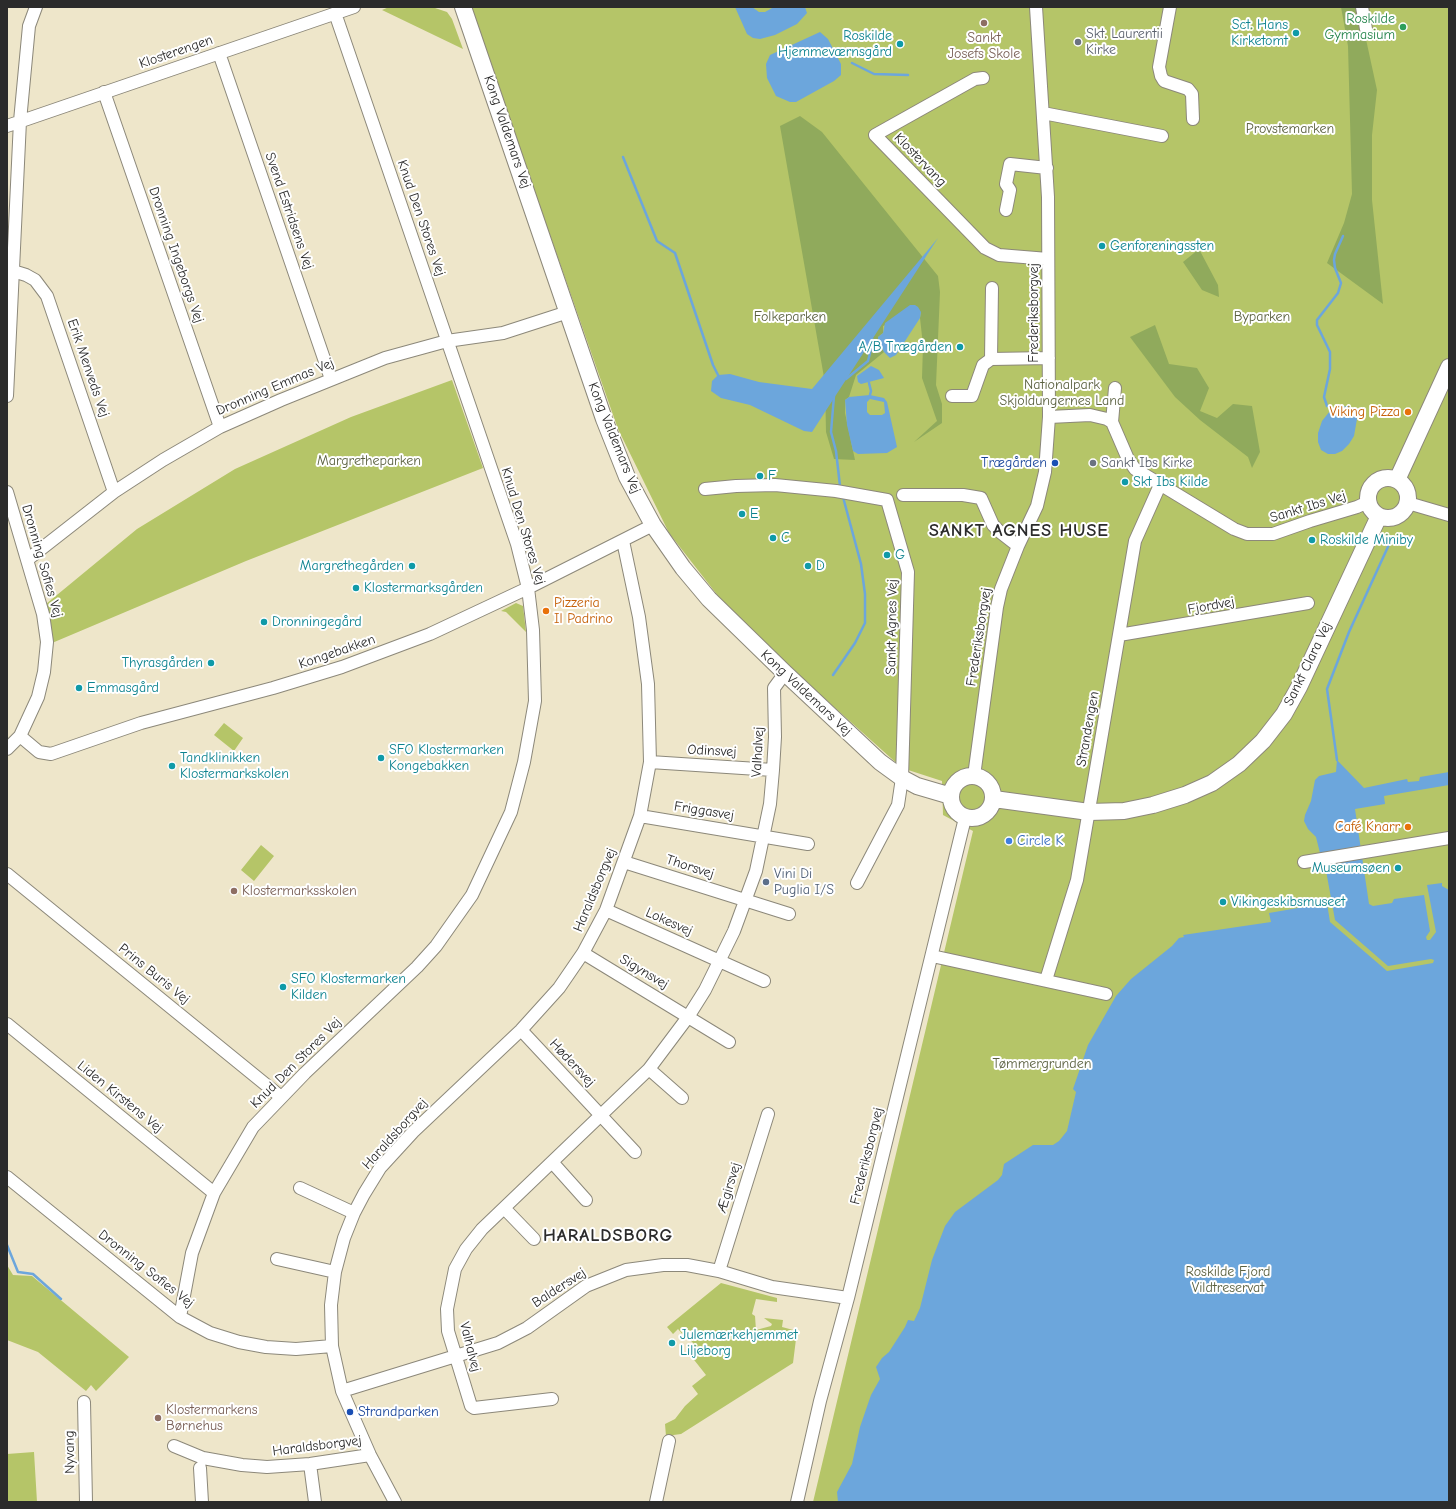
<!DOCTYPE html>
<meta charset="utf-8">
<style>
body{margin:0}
#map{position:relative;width:1456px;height:1509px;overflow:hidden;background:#eee6ca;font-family:"Comic Neue",sans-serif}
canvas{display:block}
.frame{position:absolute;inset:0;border:8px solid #2b2b2b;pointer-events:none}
</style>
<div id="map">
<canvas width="1456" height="1509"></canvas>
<div class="frame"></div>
</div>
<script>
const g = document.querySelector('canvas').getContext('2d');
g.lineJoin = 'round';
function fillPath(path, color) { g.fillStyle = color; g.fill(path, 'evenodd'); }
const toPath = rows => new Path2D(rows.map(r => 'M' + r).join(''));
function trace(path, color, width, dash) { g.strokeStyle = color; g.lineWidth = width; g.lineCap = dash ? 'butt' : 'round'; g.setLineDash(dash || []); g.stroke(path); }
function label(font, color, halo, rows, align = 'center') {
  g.font = font + ' "Comic Neue",sans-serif'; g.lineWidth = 4; g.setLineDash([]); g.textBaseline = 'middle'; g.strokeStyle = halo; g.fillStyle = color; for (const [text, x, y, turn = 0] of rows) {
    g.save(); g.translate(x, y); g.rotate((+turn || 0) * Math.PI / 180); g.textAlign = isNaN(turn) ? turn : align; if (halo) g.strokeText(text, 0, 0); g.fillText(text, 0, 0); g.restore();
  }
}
const green = toPath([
 [389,7,432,7,447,12,452,19,463,49,382,10],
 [470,7,1449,7,1449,1502,813,1502,973,831,943,815,942,781,902,768,736,619,669,533,618,429],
 [452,380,483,468,246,561,52,643,46,604,137,529,235,469,351,417],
 [516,603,523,606,526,632,506,612,501,611],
 [224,723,243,738,234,751,214,735],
 [261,845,274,856,254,881,241,870],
 [7,1265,13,1275,32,1276,129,1357,96,1391,91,1385,86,1391,38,1352,7,1340],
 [721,1283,777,1298,777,1302,756,1299,752,1314,755,1316,756,1330,771,1326,772,1324,764,1318,783,1320,782,1327,797,1331,793,1363,681,1434,666,1436,665,1424,675,1419,685,1406,698,1394,692,1386,706,1375,691,1356,696,1352,691,1345,693,1343,686,1335,684,1336,678,1329,673,1334,667,1327],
 [34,1452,37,1502,7,1502,7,1454]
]);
const forest = toPath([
 [1341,7,1359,7,1377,90,1372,135,1372,200,1383,304,1327,263,1344,223,1352,194,1348,46],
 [800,116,822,132,938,276,940,292,936,385,942,404,942,423,914,442,937,421,922,378,923,345,920,318,921,312,883,326,883,333,878,337,878,340,884,352,856,375,849,397,845,400,845,413,855,460,834,459,826,432,825,383,780,126],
 [1199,249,1218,285,1219,297,1202,290,1183,262],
 [1155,325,1169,364,1197,368,1209,388,1200,411,1217,418,1233,404,1252,406,1260,452,1252,468,1248,457,1200,420,1175,397,1130,337]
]);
const water = toPath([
 [735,7,752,7,759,12,765,12,774,7,805,7,807,13,797,24,775,35,760,39,753,38,747,34],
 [820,32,828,39,841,64,841,75,834,81,796,102,790,102,776,96,767,78,766,64,770,55],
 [938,238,812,432,804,431,750,405,721,398,711,391,712,381,718,375,730,374,759,382,812,389],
 [910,305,915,305,918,307,921,312,920,318,896,355,890,358,884,352,878,341,878,337,883,333,885,323],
 [871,366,879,370,884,378,861,384,858,382,857,376],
 [870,395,884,398,887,402,897,447,887,453,858,454,853,451,847,425,845,400,849,397],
 [870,399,884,402,885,413,882,415,870,415,867,412,867,402],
 [1348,406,1353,410,1357,419,1354,436,1349,444,1342,451,1335,454,1328,454,1321,450,1318,442,1318,433,1322,421,1330,411,1339,407],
 [1337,760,1364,788,1407,779,1408,782,1419,781,1420,777,1449,772,1449,785,1384,796,1385,804,1355,809,1369,904,1373,906,1392,903,1394,899,1424,895,1430,931,1426,937,1427,940,1430,940,1436,932,1427,885,1442,883,1442,886,1449,890,1449,1502,838,1502,837,1492,852,1464,860,1427,871,1395,880,1379,876,1367,882,1358,889,1352,905,1327,908,1320,914,1321,920,1308,932,1260,945,1226,955,1212,998,1180,1002,1175,1004,1164,1033,1145,1053,1145,1059,1141,1067,1131,1076,1092,1073,1089,1088,1045,1116,996,1131,979,1172,946,1179,938,1184,937,1183,935,1271,922,1269,913,1327,903,1330,922,1387,971,1433,963,1434,960,1431,959,1388,966,1335,920,1323,854,1320,853,1316,837,1308,829,1304,821,1305,815,1311,801,1315,780,1319,776,1336,772]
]);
const stream = toPath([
 [852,63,874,74,908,75],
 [623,157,657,241,675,253,713,365,718,375],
 [846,379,868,361,873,341,871,336],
 [869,383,871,391,870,395],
 [834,396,831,432,836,451,840,486],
 [1327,406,1324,397,1330,369,1330,352,1317,325,1317,320,1338,293,1341,283,1335,268,1334,260,1335,254,1343,236],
 [833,675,855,643,865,623,865,594,861,564,843,497],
 [1337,760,1327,689,1349,632,1392,538],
 [7,1245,18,1272,33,1274,61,1299]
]);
const minor = toPath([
 [1170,7,1159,67,1161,76,1164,81,1188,89,1192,94,1193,119],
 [1362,7,1366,29],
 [219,53,331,379],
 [983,78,975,79,875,135,985,248,999,255,1048,259],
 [104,92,220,427],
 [1043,113,1162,136],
 [7,126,354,7],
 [1006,210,1010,190,1006,184,1010,164,1047,168],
 [13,271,26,275,35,280,47,296,114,492],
 [991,359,1049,358],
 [7,396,20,121,29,26,36,7],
 [952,396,972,396,983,365,991,359,992,288],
 [1049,417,1090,415,1107,419,1112,422,1128,459,1135,469,1234,529,1247,534,1273,534,1310,521,1357,507,1368,502],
 [1112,422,1115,388],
 [705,489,736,486,775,485,836,491,887,500,908,572,902,778,898,805,857,883],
 [7,492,43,614,47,642,44,672,38,697,20,736,7,749],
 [903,495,963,495,981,498,993,525,1000,532,1018,546],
 [1408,503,1449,515],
 [27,560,114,492,163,460,220,427,281,400,385,358,447,341,503,333,568,312],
 [1119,635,1308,603],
 [20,736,39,752,51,754,141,723,273,688,342,667,430,634,528,588,653,525],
 [650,762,773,770],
 [974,776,997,607,1001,589,1018,546,1037,506,1045,472,1049,417,1048,197,1036,7],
 [640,816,808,844],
 [624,862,789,914],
 [1304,862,1449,838],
 [7,874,281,1097],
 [606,910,764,981],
 [583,953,729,1042],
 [932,956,1106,994],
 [1046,980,1077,880,1135,541,1160,485],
 [7,1024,214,1193],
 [521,1030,635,1152],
 [649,1069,682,1098],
 [552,1162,586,1200],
 [7,1177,180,1317,210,1333,239,1342,266,1347,296,1349,332,1346],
 [300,1188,354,1213],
 [504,1208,534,1239],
 [277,1259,335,1272],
 [719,1271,768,1114],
 [180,1317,192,1253,214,1193,253,1127,305,1073,417,967,436,946,472,895,511,812,524,762,535,701,533,630,528,588,517,544,335,13],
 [342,1391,498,1343,527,1328,586,1286,626,1270,663,1265,687,1265,719,1271,772,1287,848,1298],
 [552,1399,474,1408,471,1406,448,1331,447,1309,455,1269,466,1249,482,1229,649,1069,688,1017,705,990,734,931,756,871,770,804,773,770,775,737,774,688,785,673],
 [84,1402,86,1502],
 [174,1446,203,1458,242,1465,267,1467,310,1464,370,1455],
 [310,1464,315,1502],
 [200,1468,202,1502],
 [395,1502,370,1455,342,1391,332,1346,331,1305,335,1272,344,1238,354,1213,364,1194,380,1168,413,1132,521,1030,559,988,583,953,606,910,640,816,650,762,648,684,639,617,623,541],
 [656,1502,669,1441],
 [797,1502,820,1401,848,1298,965,818]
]);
const major = toPath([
 [463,7,604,419,627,477,653,525,683,568,709,599,785,673,880,762,902,778,917,786,951,796],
 '1368 498a20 20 0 1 1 40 0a20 20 0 1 1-40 0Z',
 [1397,480,1449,367],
 '951 797a21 21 0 1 1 42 0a21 21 0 1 1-42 0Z',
 [994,799,1089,812,1124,811,1153,805,1185,795,1212,783,1239,764,1263,741,1284,714,1299,687,1379,516]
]);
const markers = [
 [984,23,4,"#8d6e63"],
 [1403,27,4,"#2e9e5b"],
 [1296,33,4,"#0f9aa8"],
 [1078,42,4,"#6b7280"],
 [900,44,4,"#0f9aa8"],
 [1102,246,4,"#0f9aa8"],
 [960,347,4,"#0f9aa8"],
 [1408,412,4,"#e8710a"],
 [1055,463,4,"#1a4fb4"],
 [1093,463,4,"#6b7280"],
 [760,476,4,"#0f9aa8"],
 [1125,482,4,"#0f9aa8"],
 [742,514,4,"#0f9aa8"],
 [773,538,4,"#0f9aa8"],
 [1312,540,4,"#0f9aa8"],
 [887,555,4,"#0f9aa8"],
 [412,566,4,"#0f9aa8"],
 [808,566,4,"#0f9aa8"],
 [356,588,4,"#0f9aa8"],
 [546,611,4,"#e8710a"],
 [264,622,4,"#0f9aa8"],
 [211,663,4,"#0f9aa8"],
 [79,688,4,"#0f9aa8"],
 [381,758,4,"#0f9aa8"],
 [172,766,4,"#0f9aa8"],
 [1408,827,4,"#e8710a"],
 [1009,841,4,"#3f7fe0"],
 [1398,868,4,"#0f9aa8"],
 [766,882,4,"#5c6f8a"],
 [234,891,4,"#8d6e63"],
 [1223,902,4,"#0f9aa8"],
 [283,987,4,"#0f9aa8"],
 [672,1343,4,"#0f9aa8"],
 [350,1412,4,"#1a4fb4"],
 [158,1418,4,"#8d6e63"]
];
const leisureNames = [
 ["Roskilde",1395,19],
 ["Gymnasium",1395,35]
];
const cultureNames = [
 ["Sct. Hans",1288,25,"right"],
 ["Kirketomt",1288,41,"right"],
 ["Roskilde",892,36,"right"],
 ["Hjemmeværnsgård",892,52,"right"],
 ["Genforeningssten",1110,246],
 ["A/B Trægården",952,347,"right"],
 ["F",768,476],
 ["Skt Ibs Kilde",1133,482],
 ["E",750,514],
 ["C",781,538],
 ["Roskilde Miniby",1320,540],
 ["G",895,555],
 ["Margrethegården",404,566,"right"],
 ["D",816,566],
 ["Klostermarksgården",364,588],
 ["Dronningegård",272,622],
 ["Thyrasgården",203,663,"right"],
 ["Emmasgård",87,688],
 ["SFO Klostermarken",389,750],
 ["Kongebakken",389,766],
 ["Tandklinikken",180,758],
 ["Klostermarkskolen",180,774],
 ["Museumsøen",1390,868,"right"],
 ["Vikingeskibsmuseet",1231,902],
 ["SFO Klostermarken",291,979],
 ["Kilden",291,995],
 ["Julemærkehjemmet",680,1335],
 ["Liljeborg",680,1351]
];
const worshipNames = [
 ["Skt. Laurentii",1086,34],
 ["Kirke",1086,50],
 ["Sankt Ibs Kirke",1101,463]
];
const educationNames = [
 ["Sankt",984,38,"center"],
 ["Josefs Skole",984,54,"center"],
 ["Klostermarksskolen",242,891],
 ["Klostermarkens",166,1410],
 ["Børnehus",166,1426]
];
const streetNames = [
 ["Klosterengen",176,52,-19],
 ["Kong Valdemars Vej",507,132,71],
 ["Klostervang",920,160,46],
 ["Svend Estridsens Vej",289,211,71],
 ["Knud Den Stores Vej",421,218,71],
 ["Dronning Ingeborgs Vej",176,255,71],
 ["Frederiksborgvej",1034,313,-90],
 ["Erik Menveds Vej",88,368,71],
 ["Dronning Emmas Vej",275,387,-23],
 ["Kong Valdemars Vej",614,438,68],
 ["Sankt Ibs Vej",1308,507,-17],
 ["Knud Den Stores Vej",523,526,73],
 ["Dronning Sofies Vej",42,561,74],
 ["Fjordvej",1211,606,-10],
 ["Sankt Agnes Vej",892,627,-89],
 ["Frederiksborgvej",979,637,-81],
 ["Kongebakken",337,652,-19],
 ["Sankt Clara Vej",1308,664,-64],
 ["Kong Valdemars Vej",806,693,43],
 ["Strandengen",1088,729,-80],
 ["Odinsvej",712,751,3],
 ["Valhalvej",758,752,-87],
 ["Friggasvej",704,811,9],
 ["Thorsvej",690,867,18],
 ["Haraldsborgvej",595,890,-67],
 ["Lokesvej",669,922,24],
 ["Sigynsvej",644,972,31],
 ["Prins Buris Vej",154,974,39],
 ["Knud Den Stores Vej",296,1063,-45],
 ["Hødersvej",572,1063,47],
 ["Liden Kirstens Vej",120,1097,39],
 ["Haraldsborgvej",395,1134,-48],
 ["Frederiksborgvej",867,1156,-76],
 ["Ægirsvej",729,1188,-73],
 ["Dronning Sofies Vej",146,1269,38],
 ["Baldersvej",559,1288,-33],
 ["Valhalvej",470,1347,76],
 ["Haraldsborgvej",317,1446,-7],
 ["Nyvang",70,1452,-91]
];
const parkNames = [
 ["Provstemarken",1290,129],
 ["Folkeparken",790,317],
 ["Byparken",1262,317],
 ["Nationalpark",1062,385],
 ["Skjoldungernes Land",1062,401],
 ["Margretheparken",369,461],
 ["Tømmergrunden",1042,1064],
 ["Roskilde Fjord",1228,1272],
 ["Vildtreservat",1228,1288]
];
const foodNames = [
 ["Viking Pizza",1400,412],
 ["Pizzeria",554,603,"left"],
 ["Il Padrino",554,619,"left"],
 ["Café Knarr",1400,827]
];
const transitNames = [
 ["Trægården",1047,463],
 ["Strandparken",358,1412,"left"]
];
const shopNames = [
 ["Circle K",1017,841]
];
const serviceNames = [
 ["Vini Di",774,874],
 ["Puglia I/S",774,890]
];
const districtNames = [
 ["SANKT AGNES HUSE",1019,531],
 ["HARALDSBORG",608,1236]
];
fillPath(green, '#b5c568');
fillPath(forest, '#90aa5c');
fillPath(water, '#6ca6dc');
trace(stream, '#6ca6dc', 2.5);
trace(minor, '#8c887a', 14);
trace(major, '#8c887a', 18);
trace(minor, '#fff', 12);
trace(major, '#fff', 16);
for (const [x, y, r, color] of markers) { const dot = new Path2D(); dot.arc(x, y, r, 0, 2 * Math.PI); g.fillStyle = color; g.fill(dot); trace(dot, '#fff', 1.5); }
label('14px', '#27864d', '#fff', leisureNames, 'right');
label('14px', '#0d838f', '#fff', cultureNames, 'left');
label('14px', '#5b616d', '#fff', worshipNames, 'left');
label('14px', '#785e54', '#fff', educationNames, 'left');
label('14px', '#2b2b2b', '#fff', streetNames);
label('14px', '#5b6140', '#fff', parkNames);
label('14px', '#c56008', '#fff', foodNames, 'right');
label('14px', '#164399', '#fff', transitNames, 'right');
label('14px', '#366cbe', '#fff', shopNames, 'left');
label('14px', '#4e5e75', '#fff', serviceNames, 'left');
g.letterSpacing = '1px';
label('bold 18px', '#2b2b2b', '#fff', districtNames);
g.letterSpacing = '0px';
</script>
